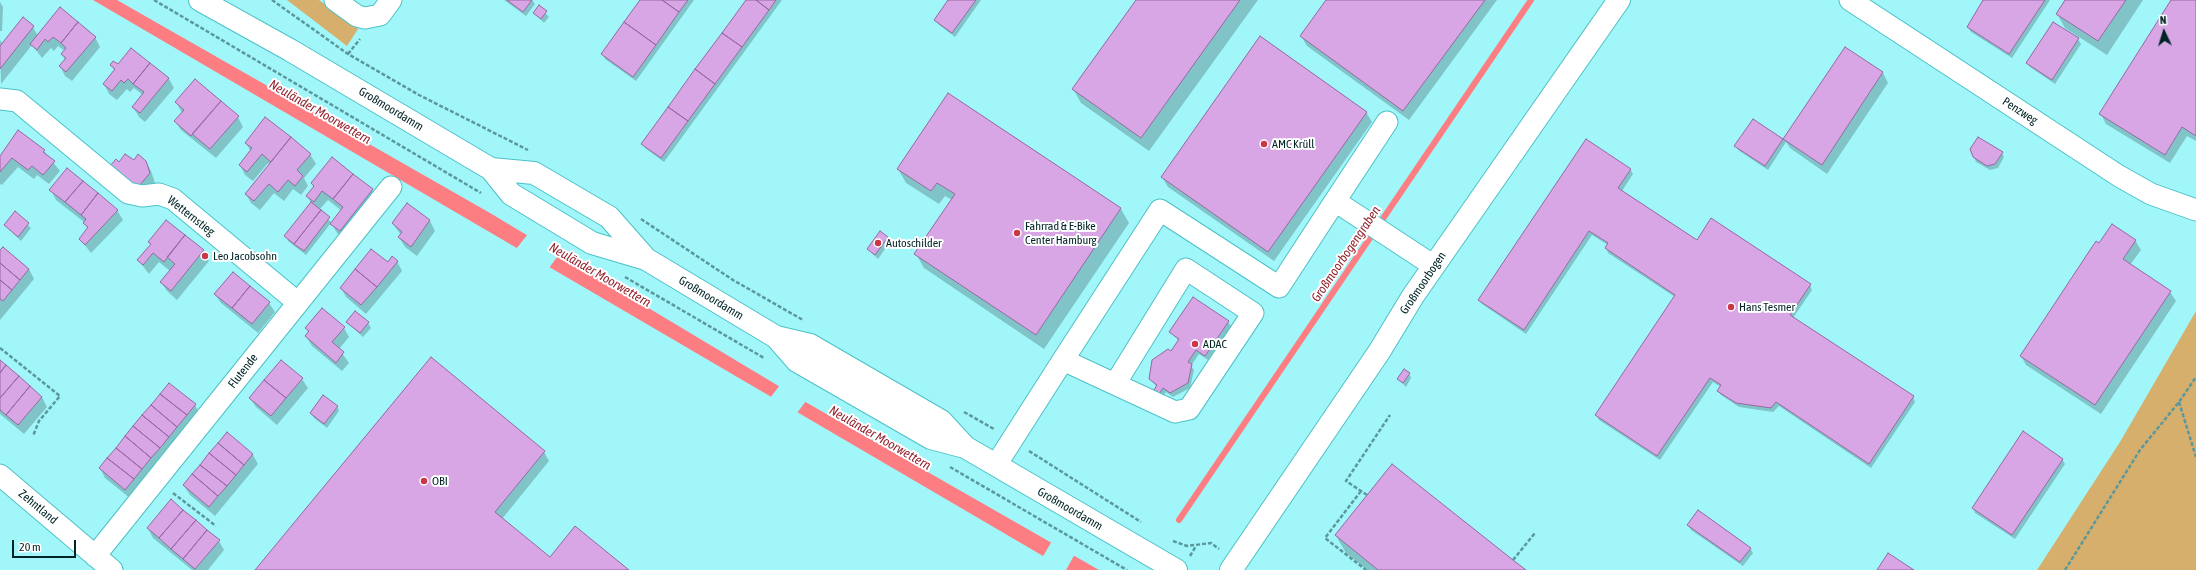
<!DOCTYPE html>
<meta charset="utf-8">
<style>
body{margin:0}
#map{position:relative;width:2196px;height:570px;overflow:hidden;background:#a1f6fa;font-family:"Asap Condensed",sans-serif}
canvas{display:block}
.north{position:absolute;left:2144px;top:12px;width:40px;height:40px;-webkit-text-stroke:3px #fff;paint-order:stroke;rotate:356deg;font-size:11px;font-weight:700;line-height:16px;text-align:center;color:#002325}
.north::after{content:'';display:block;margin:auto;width:14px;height:18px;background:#002325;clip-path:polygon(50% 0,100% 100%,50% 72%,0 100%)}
.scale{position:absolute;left:12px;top:540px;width:64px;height:18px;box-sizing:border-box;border:2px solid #002325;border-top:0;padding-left:5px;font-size:12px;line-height:14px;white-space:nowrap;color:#002325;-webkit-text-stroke:3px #fff;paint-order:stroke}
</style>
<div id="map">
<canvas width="2196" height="570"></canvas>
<div class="north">N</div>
<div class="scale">20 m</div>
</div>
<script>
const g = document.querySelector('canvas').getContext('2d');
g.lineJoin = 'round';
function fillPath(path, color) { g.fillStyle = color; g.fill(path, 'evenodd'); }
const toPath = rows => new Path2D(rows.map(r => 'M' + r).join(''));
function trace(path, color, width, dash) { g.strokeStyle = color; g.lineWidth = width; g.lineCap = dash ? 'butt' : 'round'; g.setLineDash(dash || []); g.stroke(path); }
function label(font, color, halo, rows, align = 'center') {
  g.font = font + ' "Asap Condensed",sans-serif'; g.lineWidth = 4; g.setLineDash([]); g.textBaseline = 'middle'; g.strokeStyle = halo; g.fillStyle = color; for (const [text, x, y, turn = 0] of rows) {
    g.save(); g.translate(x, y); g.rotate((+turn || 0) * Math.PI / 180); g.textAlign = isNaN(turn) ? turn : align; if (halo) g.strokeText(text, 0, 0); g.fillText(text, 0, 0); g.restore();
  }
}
const green = toPath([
 [287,0,319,0,358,29,347,46],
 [2196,311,2196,570,2037,570,2120,442]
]);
const water = toPath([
 [93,0,117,0,490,213,802,400,1099,570,1067,570]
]);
const pier = toPath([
 [528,234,560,253,549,268,516,249],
 [780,385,806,401,797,413,770,398],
 [1052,541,1075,554,1066,570,1042,558]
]);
const shadow = toPath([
 [504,0,532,0,535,4,526,16],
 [641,0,694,0,636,81,605,59,603,54],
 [747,0,782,0,664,162,645,148,643,144],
 [949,0,981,0,955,37,938,24,935,20],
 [1138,0,1258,0,1149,151,1081,103,1073,89],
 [1328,0,1497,0,1409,120,1307,46,1301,36],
 [1982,0,2050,0,2012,58,1971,32,1968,27,1983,2],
 [2066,0,2143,0,2107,55,2065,28,2057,14],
 [2172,0,2196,0,2196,141,2187,136,2170,163,2106,124,2101,114],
 [0,2,3,7,2,31,0,31],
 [539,7,549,17,544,23,534,13],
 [23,19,33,27,38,36,95,37,100,47,72,81,65,76,60,66,65,60,62,54,65,51,58,46,54,51,51,48,42,58,32,45,1,84,0,40,3,44],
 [2078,39,2081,44,2055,84,2030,67,2027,63],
 [1845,48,1883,73,1888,83,1827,174,1790,148,1786,142,1768,170,1738,150,1736,146,1753,120,1784,140],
 [132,50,169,79,174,88,145,122,139,117,133,107,143,95,134,88,130,92,127,89,117,100,109,94,104,84,115,71,111,65,118,66],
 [948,94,1121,209,1129,223,1044,349,924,268,916,254,952,200,945,196,939,204,906,183,898,169],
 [176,102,238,117,243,127,216,158,181,130,175,121,182,113],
 [1366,112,1372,122,1274,261,1168,187,1162,177],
 [246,143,310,154,316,164,304,178,308,186,301,195,293,189,284,201,274,193,260,210,251,203,246,194,270,165,268,163,253,181,245,175,240,165,251,152],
 [44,151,60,171,49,184,37,175,34,179,18,167,2,185,0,184,0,157],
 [2002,153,2004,157,1998,168,1990,170,1976,162,1974,157],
 [135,161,146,161,151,171,155,183,145,195,119,164],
 [1630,169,1633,174,1622,191,1697,241,1810,285,1812,290,1793,318,1913,397,1915,402,1871,468,1779,406,1773,412,1739,407,1721,395,1718,391,1721,387,1713,382,1660,460,1599,420,1596,415,1675,297,1608,253,1606,248,1608,245,1592,235,1526,334,1482,304,1479,300],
 [315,187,372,190,378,199,345,240,337,233,331,223,306,255,288,241,286,236,311,203,307,196],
 [328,200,342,211,332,223,319,210],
 [51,190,117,210,123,220,91,253,80,239,88,229,84,222,56,200],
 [407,204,430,221,435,231,417,256,405,247,399,237,401,235,393,224],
 [15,213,31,228,21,241,5,225],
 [888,237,890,242,878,259,869,250],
 [2135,240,2141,250,2130,265,2170,292,2176,301,2101,414,2026,365,2021,356,2099,244],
 [150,242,203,251,209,261,177,300,167,291,161,282,170,271,159,262,149,274,139,261,151,245],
 [0,252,29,269,34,279,0,320],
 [397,261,402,271,366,314,346,297,341,288,388,263],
 [233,273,269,303,275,312,258,333,221,303,215,294],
 [1228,322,1231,326,1208,360,1199,354,1191,366,1194,370,1190,388,1173,397,1166,392,1162,398,1157,395,1155,390,1157,387,1150,379,1179,341,1170,332],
 [348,323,368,323,371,328,363,337],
 [306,328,344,328,349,337,339,349,349,363,342,371,312,346,306,336,309,333],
 [282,361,302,379,308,388,277,425,256,407,250,398],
 [0,362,42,397,47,407,24,434,0,414],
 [1409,374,1411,378,1406,387,1398,379],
 [195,405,200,414,131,499,105,478,100,468],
 [337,406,339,411,327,428,314,418,311,413],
 [227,433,253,455,258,464,215,516,190,495,184,486],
 [544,452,549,461,502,519,550,558,628,570,257,570],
 [2062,459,2065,464,2015,539,1975,513,1973,508],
 [1688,525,1750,548,1753,553,1743,566,1691,530],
 [148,528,219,541,224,550,208,570,192,570,153,538],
 [1336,536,1525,570,1367,570,1346,553]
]);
const stream = toPath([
 [1179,520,1531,0]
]);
const building = toPath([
 [507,0,532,0,523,12,507,0],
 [640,0,662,0,679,12,656,45,624,22,640,0],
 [662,0,688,0,679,12,662,0],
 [746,0,756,0,769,10,742,47,722,33,746,0],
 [756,0,776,0,769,10,756,0],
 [948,0,976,0,952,33,934,20,948,0],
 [1136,0,1240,0,1141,138,1072,89,1136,0],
 [1326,0,1485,0,1403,111,1300,36,1326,0],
 [1983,0,2045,0,2009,54,1967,27,1983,0],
 [2065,0,2126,0,2098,41,2056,14,2065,0],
 [2171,0,2196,0,2196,136,2182,127,2165,155,2099,114,2171,0],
 [539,5,547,11,541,19,533,13,539,5],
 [60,7,78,22,61,43,53,37,48,42,45,39,37,50,30,44,60,7],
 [23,17,34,26,0,69,0,46,23,17],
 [78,22,96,37,66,72,59,66,66,58,61,54,66,48,61,43,78,22],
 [624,22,656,45,633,77,601,54,624,22],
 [2053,22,2079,38,2052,80,2026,63,2053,22],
 [722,33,742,47,715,84,695,69,722,33],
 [1260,36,1367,112,1268,252,1161,177,1260,36],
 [1845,47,1883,72,1822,165,1783,139,1845,47],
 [131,48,150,63,133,84,128,79,124,83,121,80,112,91,103,84,115,69,110,65,113,61,118,64,131,48],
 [150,63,169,78,140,113,132,107,144,92,133,84,150,63],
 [695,69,715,84,688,121,668,107,695,69],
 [195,79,221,101,191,136,174,121,184,110,175,102,195,79],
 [948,93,1121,208,1036,335,914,254,955,194,937,183,931,191,897,169,948,93],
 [221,101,239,116,210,149,192,134,221,101],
 [668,107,688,121,661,158,641,144,668,107],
 [265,117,291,137,271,162,262,154,247,172,239,165,252,148,245,143,265,117],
 [1753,119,1783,139,1765,166,1734,146,1753,119],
 [18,130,45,150,43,152,55,161,43,175,32,166,28,170,12,158,0,172,0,156,18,130],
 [291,137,311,154,297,170,303,176,295,186,288,180,278,192,269,184,254,201,245,194,291,137],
 [1978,137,2003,152,1995,164,1987,166,1973,157,1970,149,1978,137],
 [1586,139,1631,169,1618,188,1697,240,1711,218,1811,284,1790,315,1914,396,1869,464,1776,402,1771,408,1736,403,1717,391,1721,385,1710,378,1657,456,1595,415,1675,295,1605,248,1608,243,1589,231,1524,330,1478,300,1586,139],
 [125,154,134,160,138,154,146,161,150,173,139,186,131,187,110,166,116,159,119,162,125,154],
 [332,157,353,174,333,199,322,191,314,202,306,196,314,186,311,183,332,157],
 [67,168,83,181,65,202,49,190,67,168],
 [353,174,373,189,340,231,330,224,343,207,333,199,353,174],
 [83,181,98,193,81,215,65,202,83,181],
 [98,193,118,210,85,245,79,239,88,227,83,223,86,219,81,215,98,193],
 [311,202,321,210,294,244,284,236,311,202],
 [407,203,430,220,411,247,398,237,402,232,392,223,407,203],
 [321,210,330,217,304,251,294,244,321,210],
 [15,211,29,223,18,237,4,225,15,211],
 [166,220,185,235,164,262,153,253,143,265,137,260,151,244,148,242,166,220],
 [2112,224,2136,240,2123,259,2171,291,2095,405,2020,356,2096,241,2099,243,2112,224],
 [880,231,888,237,875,255,867,249,880,231],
 [185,235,204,250,171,291,160,282,175,264,167,257,185,235],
 [3,247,29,269,20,280,0,263,0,250,3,247],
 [371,249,388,262,392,256,398,261,377,287,355,269,371,249],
 [0,263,20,280,12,290,0,280,0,263],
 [355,269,377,287,361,305,340,288,355,269],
 [233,272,250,286,232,308,214,294,233,272],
 [0,280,12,290,3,301,0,299,0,280],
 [250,286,270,302,252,324,232,308,250,286],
 [1193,297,1229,321,1205,356,1196,350,1188,362,1192,364,1188,383,1170,393,1163,388,1159,394,1154,390,1157,385,1149,379,1152,360,1168,349,1171,351,1179,339,1169,332,1193,297],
 [322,308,345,327,332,342,344,352,336,363,305,336,309,331,305,328,322,308],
 [355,311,369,322,360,333,346,322,355,311],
 [431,357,545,451,495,512,550,557,575,526,629,570,255,570,431,357],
 [0,360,6,365,0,373,0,360],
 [281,360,303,378,286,398,264,380,281,360],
 [6,365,19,376,0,398,0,373,6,365],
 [1404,369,1410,373,1403,383,1397,379,1404,369],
 [19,376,30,386,6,415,0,410,0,398,19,376],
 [264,380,286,398,271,416,249,398,264,380],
 [169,383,196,404,187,415,160,394,169,383],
 [30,386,42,397,18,425,6,415,30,386],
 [160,394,187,415,177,427,151,405,160,394],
 [323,395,338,406,324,424,310,413,323,395],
 [151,405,177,427,169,437,142,415,151,405],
 [142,415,169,437,160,448,133,426,142,415],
 [133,426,160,448,151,458,125,436,133,426],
 [2023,431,2063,459,2012,535,1972,508,2023,431],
 [227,432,253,454,244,465,218,443,227,432],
 [125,436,151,458,142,469,116,448,125,436],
 [218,443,244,465,236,475,209,453,218,443],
 [116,448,142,469,134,479,107,458,116,448],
 [209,453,236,475,227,486,200,465,209,453],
 [107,458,134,479,125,490,99,468,107,458],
 [1392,464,1513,560,1526,570,1378,570,1335,535,1392,464],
 [200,465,227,486,218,496,192,474,200,465],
 [192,474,218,496,209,507,183,485,192,474],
 [171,499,183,510,159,538,147,528,171,499],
 [183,510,196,520,171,549,159,538,183,510],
 [1698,510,1751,548,1740,562,1687,525,1698,510],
 [196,520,207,530,183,559,171,549,196,520],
 [207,530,220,540,195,569,183,559,207,530],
 [1888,553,1914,570,1877,570,1888,553]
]);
const path = toPath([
 [154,0,481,193],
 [272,0,348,54,419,95,528,150],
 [348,54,360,39],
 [641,219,733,280,803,320],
 [625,277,764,358],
 [0,348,60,396,39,421,33,436],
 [2179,402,2196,457],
 [964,412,994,429],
 [1029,451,1141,522],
 [950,467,1127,570],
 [1361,491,1325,538,1366,570],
 [173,493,216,526],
 [1367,495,1346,481,1390,415],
 [1173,541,1187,546,1211,543,1219,549],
 [1190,556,1196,546],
 [1513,560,1535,533],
 [2065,570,2140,450,2179,402,2196,377]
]);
const minor = toPath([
 [335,0,357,16,365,18,380,15,391,0],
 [1850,0,2119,176,2151,194,2196,210],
 [0,99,17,101,128,193,142,196,159,194,173,199,297,302],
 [1387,122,1335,201,1434,266],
 [1063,360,1160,210,1279,287,1335,201],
 [996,465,1063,360,1175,412,1189,409,1253,313,1186,269,1115,384],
 [0,475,112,570],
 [95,556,391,187]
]);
const major = toPath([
 [200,0,290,50,491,169,511,194,592,243,646,259,776,337,810,345,941,421,965,447],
 [491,169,534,173,609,217,646,259],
 [776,337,797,361,931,438,965,447,1176,570],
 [1231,570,1379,352,1413,296,1619,0]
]);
const markers = [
 [1264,144,4,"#c83847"],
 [1017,233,4,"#c83847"],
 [878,243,4,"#c83847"],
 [205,256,4,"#c83847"],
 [1731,307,4,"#c83847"],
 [1195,344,4,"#c83847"],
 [424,481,4,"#c83847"]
];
const streetNames = [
 ["Großmoordamm",391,109,31],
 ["Penzweg",2020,111,33],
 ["Wetternstieg",191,216,38],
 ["Großmoorbogen",1423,283,-56],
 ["Großmoordamm",711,298,31],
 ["Flutende",243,371,-52],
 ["Zehntland",38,507,40],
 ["Großmoordamm",1070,509,30]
];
const poiNames = [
 ["AMC Krüll",1272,144],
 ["Fahrrad & E-Bike",1025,226],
 ["Center Hamburg",1025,240],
 ["Autoschilder",886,243],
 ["Leo Jacobsohn",213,256],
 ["Hans Tesmer",1739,307],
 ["ADAC",1203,344],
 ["OBI",432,481]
];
const waterNames = [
 ["Neuländer Moorwettern",320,112,30],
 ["Großmoorbogengraben",1346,254,-56],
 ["Neuländer Moorwettern",600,275,30],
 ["Neuländer Moorwettern",880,438,30]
];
fillPath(green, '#d7af6c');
fillPath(water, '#fc7e82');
fillPath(pier, '#a1f6fa');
fillPath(shadow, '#0003');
trace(stream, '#fc7e82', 6);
fillPath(building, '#d8a6e5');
trace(building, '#9667a2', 1);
trace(minor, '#4dc1c6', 23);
trace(major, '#4dc1c6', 24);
trace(path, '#5a989c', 2.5, [4, 2]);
trace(minor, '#fff', 21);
trace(major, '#fff', 22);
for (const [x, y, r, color] of markers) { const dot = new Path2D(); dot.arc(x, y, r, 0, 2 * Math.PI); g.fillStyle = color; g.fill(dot); trace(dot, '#fff', 1.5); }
label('12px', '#002325', '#fff', streetNames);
label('12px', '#002325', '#fff', poiNames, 'left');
label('italic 13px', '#952531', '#fff', waterNames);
</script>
